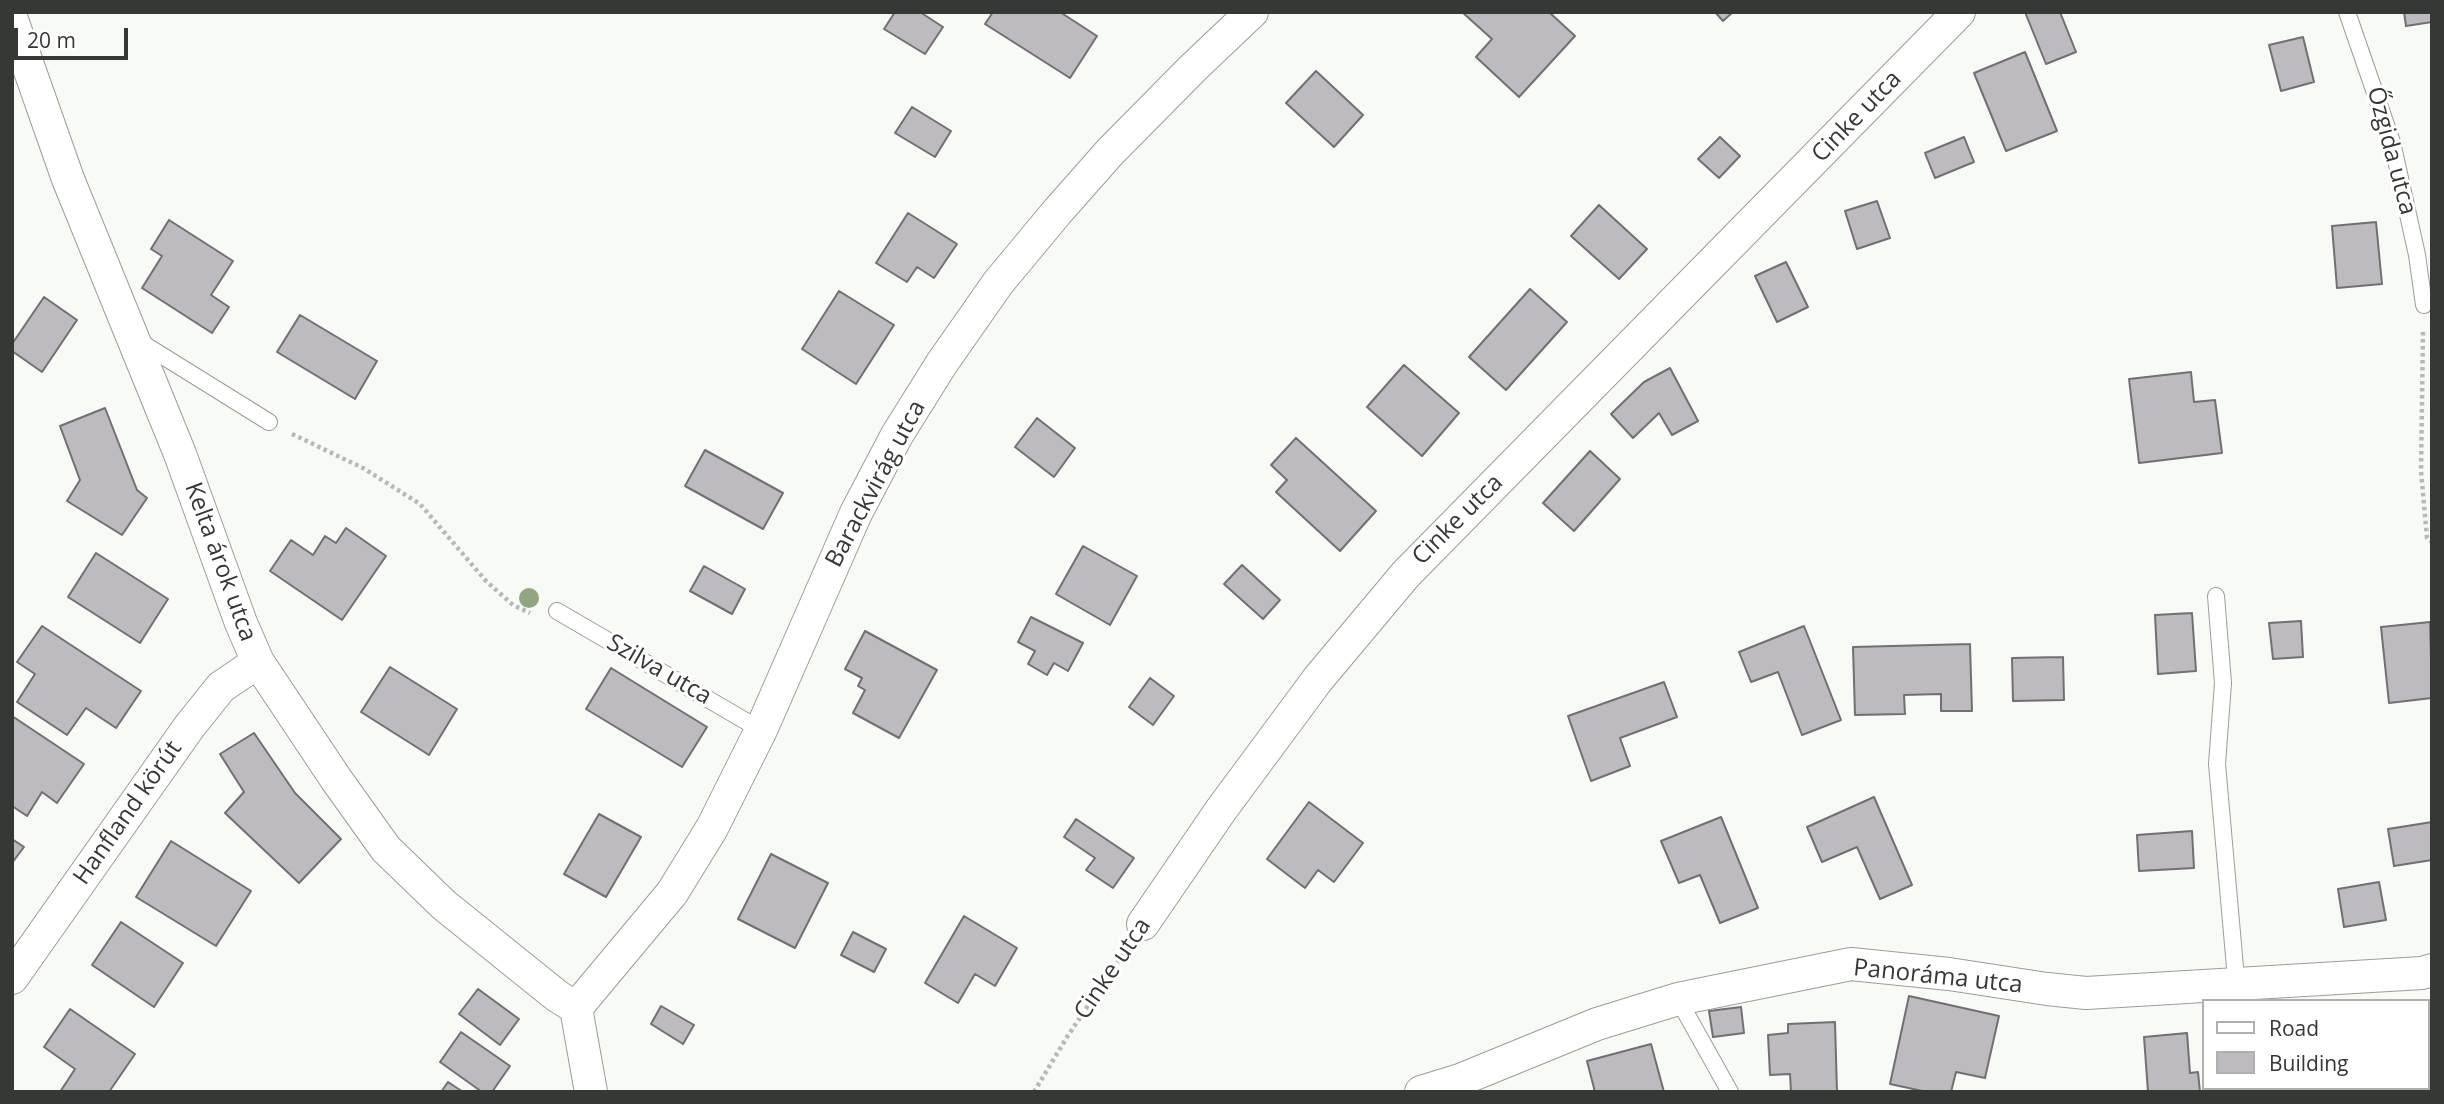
<!DOCTYPE html>
<meta charset="utf-8">
<style>
body{margin:0}
#map{position:relative;width:2444px;height:1104px;overflow:hidden;background:#f8fbf5;font-family:"Open Sans",sans-serif}
canvas{display:block}
.frame{position:absolute;inset:0;border:14px solid #363835;pointer-events:none}
.legend{position:absolute;left:2202px;top:999px;width:228px;height:91px;box-sizing:border-box;background:#fff;border:2px solid #afafae;margin:0;padding:9px 12px;list-style:none;font-size:21px;color:#363835}
.legend li{display:flex;align-items:center;gap:14px;height:35px}
.legend b{width:35px;border:2px solid #afafae}
.scale{position:absolute;left:14px;top:28px;width:114px;height:32px;box-sizing:border-box;border:4px solid #363835;border-top:0;padding-left:9px;font-size:21px;line-height:24px;white-space:nowrap;color:#363835;-webkit-text-stroke:5px #fff;paint-order:stroke}
</style>
<div id="map">
<canvas width="2444" height="1104"></canvas>
<div class="frame"></div>
<ul class="legend">
<li><b style="height:9px;background:#fff"></b>Road</li>
<li><b style="height:19px;background:#bdbac0"></b>Building</li>
</ul>
<div class="scale">20 m</div>
</div>
<script>
const g = document.querySelector('canvas').getContext('2d');
g.lineJoin = 'round';
function fillPath(path, color) { g.fillStyle = color; g.fill(path, 'evenodd'); }
const toPath = rows => new Path2D(rows.map(r => 'M' + r).join(''));
function trace(path, color, width, dash) { g.strokeStyle = color; g.lineWidth = width; g.lineCap = dash ? 'butt' : 'round'; g.setLineDash(dash || []); g.stroke(path); }
function label(font, color, halo, rows, align = 'center') {
  g.font = font + ' "Open Sans",sans-serif'; g.lineWidth = 6; g.setLineDash([]); g.textBaseline = 'middle'; g.strokeStyle = halo; g.fillStyle = color; for (const [text, x, y, turn = 0] of rows) {
    g.save(); g.translate(x, y); g.rotate((+turn || 0) * Math.PI / 180); g.textAlign = isNaN(turn) ? turn : align; if (halo) g.strokeText(text, 0, 0); g.fillText(text, 0, 0); g.restore();
  }
}
const building = toPath([
 [895,12,920,12,943,27,925,54,884,29,895,12],
 [993,12,1060,12,1097,36,1070,78,985,24,993,12],
 [1462,12,1549,12,1575,36,1519,97,1476,57,1492,39,1462,12],
 [1715,12,1733,12,1723,21,1715,12],
 [2025,12,2060,12,2076,52,2046,64,2025,12],
 [2404,12,2432,12,2432,22,2406,26,2404,12],
 [2303,37,2314,82,2281,91,2269,45,2303,37],
 [2025,52,2057,131,2006,151,1974,73,2025,52],
 [1316,71,1363,115,1334,147,1286,103,1316,71],
 [912,107,951,131,935,157,895,133,912,107],
 [1720,137,1740,156,1719,178,1698,159,1720,137],
 [1964,137,1974,162,1935,178,1925,153,1964,137],
 [1877,201,1890,238,1857,249,1845,211,1877,201],
 [1599,205,1647,249,1619,279,1571,236,1599,205],
 [908,213,957,244,934,278,917,267,907,282,876,263,908,213],
 [169,220,233,261,211,295,229,307,212,333,142,288,162,256,151,249,169,220],
 [2376,222,2382,284,2337,288,2332,226,2376,222],
 [1786,262,1808,307,1777,322,1755,276,1786,262],
 [1530,289,1567,322,1506,390,1469,357,1530,289],
 [839,291,894,325,856,384,802,349,839,291],
 [44,297,77,320,42,372,12,351,12,344,44,297],
 [300,315,377,361,355,399,277,352,300,315],
 [1404,365,1459,413,1422,456,1367,407,1404,365],
 [1670,368,1698,421,1672,435,1659,413,1633,438,1611,414,1644,382,1670,368],
 [2191,372,2194,402,2215,400,2222,453,2139,463,2129,379,2191,372],
 [105,408,137,490,147,498,122,535,67,501,80,480,60,426,105,408],
 [1037,418,1075,448,1054,477,1015,447,1037,418],
 [1296,438,1376,511,1340,551,1276,492,1287,480,1271,465,1296,438],
 [705,450,783,493,763,529,685,486,705,450],
 [1590,451,1620,479,1574,531,1543,503,1590,451],
 [346,528,386,556,342,620,270,571,291,540,313,555,325,536,336,543,346,528],
 [1083,546,1137,576,1110,625,1056,594,1083,546],
 [96,553,168,599,140,643,68,597,96,553],
 [1242,565,1280,600,1263,619,1224,584,1242,565],
 [704,566,745,589,732,614,690,591,704,566],
 [2192,613,2196,671,2158,674,2155,615,2192,613],
 [1031,617,1083,643,1068,671,1054,663,1047,675,1028,664,1035,651,1018,642,1031,617],
 [2301,621,2303,657,2273,659,2269,623,2301,621],
 [2430,622,2432,698,2389,703,2381,627,2430,622],
 [42,626,141,691,116,728,86,708,67,735,17,702,35,674,17,662,42,626],
 [1804,626,1841,720,1802,735,1778,672,1751,682,1739,652,1804,626],
 [865,631,937,670,899,738,853,713,865,690,858,686,862,678,845,669,865,631],
 [1970,644,1972,711,1941,711,1941,694,1904,695,1905,714,1855,715,1853,647,1970,644],
 [2063,657,2064,700,2013,701,2012,658,2063,657],
 [390,667,457,709,429,755,361,712,390,667],
 [611,668,707,727,682,767,586,709,611,668],
 [1150,678,1174,696,1153,725,1129,707,1150,678],
 [1664,682,1677,717,1620,738,1630,766,1591,781,1568,716,1664,682],
 [12,716,84,764,57,803,42,792,27,816,12,806,12,716],
 [254,733,295,793,341,839,299,883,225,813,244,792,220,754,254,733],
 [1874,797,1912,885,1880,899,1857,847,1822,862,1807,827,1874,797],
 [1309,802,1363,843,1334,882,1318,870,1305,888,1267,859,1309,802],
 [599,814,641,837,606,897,564,874,599,814],
 [1721,817,1758,908,1720,923,1700,875,1679,883,1661,841,1721,817],
 [1076,819,1134,858,1113,888,1086,870,1095,858,1064,837,1076,819],
 [2432,822,2432,860,2394,866,2388,829,2432,822],
 [2192,831,2194,868,2139,871,2137,835,2192,831],
 [12,839,24,847,12,863,12,839],
 [171,841,251,891,216,946,136,897,171,841],
 [771,854,828,883,795,948,738,919,771,854],
 [2379,882,2386,920,2344,927,2338,889,2379,882],
 [964,916,1017,948,995,986,975,974,958,1003,925,983,964,916],
 [121,922,183,963,154,1007,92,965,121,922],
 [853,932,886,949,874,972,841,955,853,932],
 [478,989,519,1019,500,1045,459,1014,478,989],
 [1909,996,1999,1016,1985,1078,1956,1072,1951,1092,1927,1092,1890,1084,1909,996],
 [661,1006,694,1025,683,1044,651,1024,661,1006],
 [1741,1007,1744,1033,1713,1037,1709,1011,1741,1007],
 [70,1009,135,1054,109,1092,60,1092,75,1069,44,1047,70,1009],
 [1835,1022,1837,1092,1791,1092,1790,1074,1770,1075,1768,1035,1788,1033,1788,1024,1835,1022],
 [461,1032,510,1066,492,1092,482,1092,440,1062,461,1032],
 [2187,1033,2190,1073,2198,1072,2200,1092,2148,1092,2144,1037,2187,1033],
 [1651,1044,1664,1092,1595,1092,1587,1061,1651,1044],
 [448,1082,463,1092,441,1092,448,1082]
]);
const path = toPath([
 [2423,332,2421,471,2427,538,2432,542],
 [292,434,363,468,420,504,486,581,513,605,530,613],
 [1034,1092,1067,1037,1125,951]
]);
const service = toPath([
 [2347,12,2392,142,2417,255,2424,305],
 [137,340,269,422],
 [2216,596,2223,683,2217,764,2238,1001],
 [557,611,761,730],
 [1678,999,1730,1092],
 [2249,1088,2250,1092]
]);
const minor = toPath([
 [12,20,68,179,180,454,241,623,258,662,336,779,386,849,444,905,557,996,576,1008],
 [1143,924,1221,810,1318,679,1406,574,1959,12],
 [12,978,189,727,221,687,258,662],
 [576,1008,672,893,712,828,761,730,856,513,897,435,942,363,998,283,1057,212,1110,152,1193,68,1252,12],
 [576,1008,591,1092],
 [1421,1092,1460,1080,1597,1024,1678,999,1851,964,1949,974,2047,989,2086,993,2422,973,2432,970]
]);
const trees = [
 [529,598]
];
const streetNames = [
 ["Cinke utca",1857,117,-46],
 ["Őzgida utca",2391,151,75],
 ["Barackvirág utca",876,484,-62],
 ["Cinke utca",1458,520,-45],
 ["Kelta árok utca",220,562,70],
 ["Szilva utca",659,670,30],
 ["Hanfland körút",128,813,-55],
 ["Cinke utca",1113,969,-56],
 ["Panoráma utca",1938,977,6]
];
fillPath(building, '#bdbac0');
trace(building, '#716e74', 2);
trace(service, '#9b9e98', 18);
trace(minor, '#9b9e98', 34);
trace(path, '#b5b8b3', 4.5, [3.5, 3.5]);
trace(service, '#fff', 16);
trace(minor, '#fff', 32);
g.fillStyle = '#92a581';
for (const [x, y] of trees) { g.beginPath(); g.arc(x, y, 10, 0, 2 * Math.PI); g.fill(); }
label('24px', '#363835', '#fff', streetNames);
</script>
